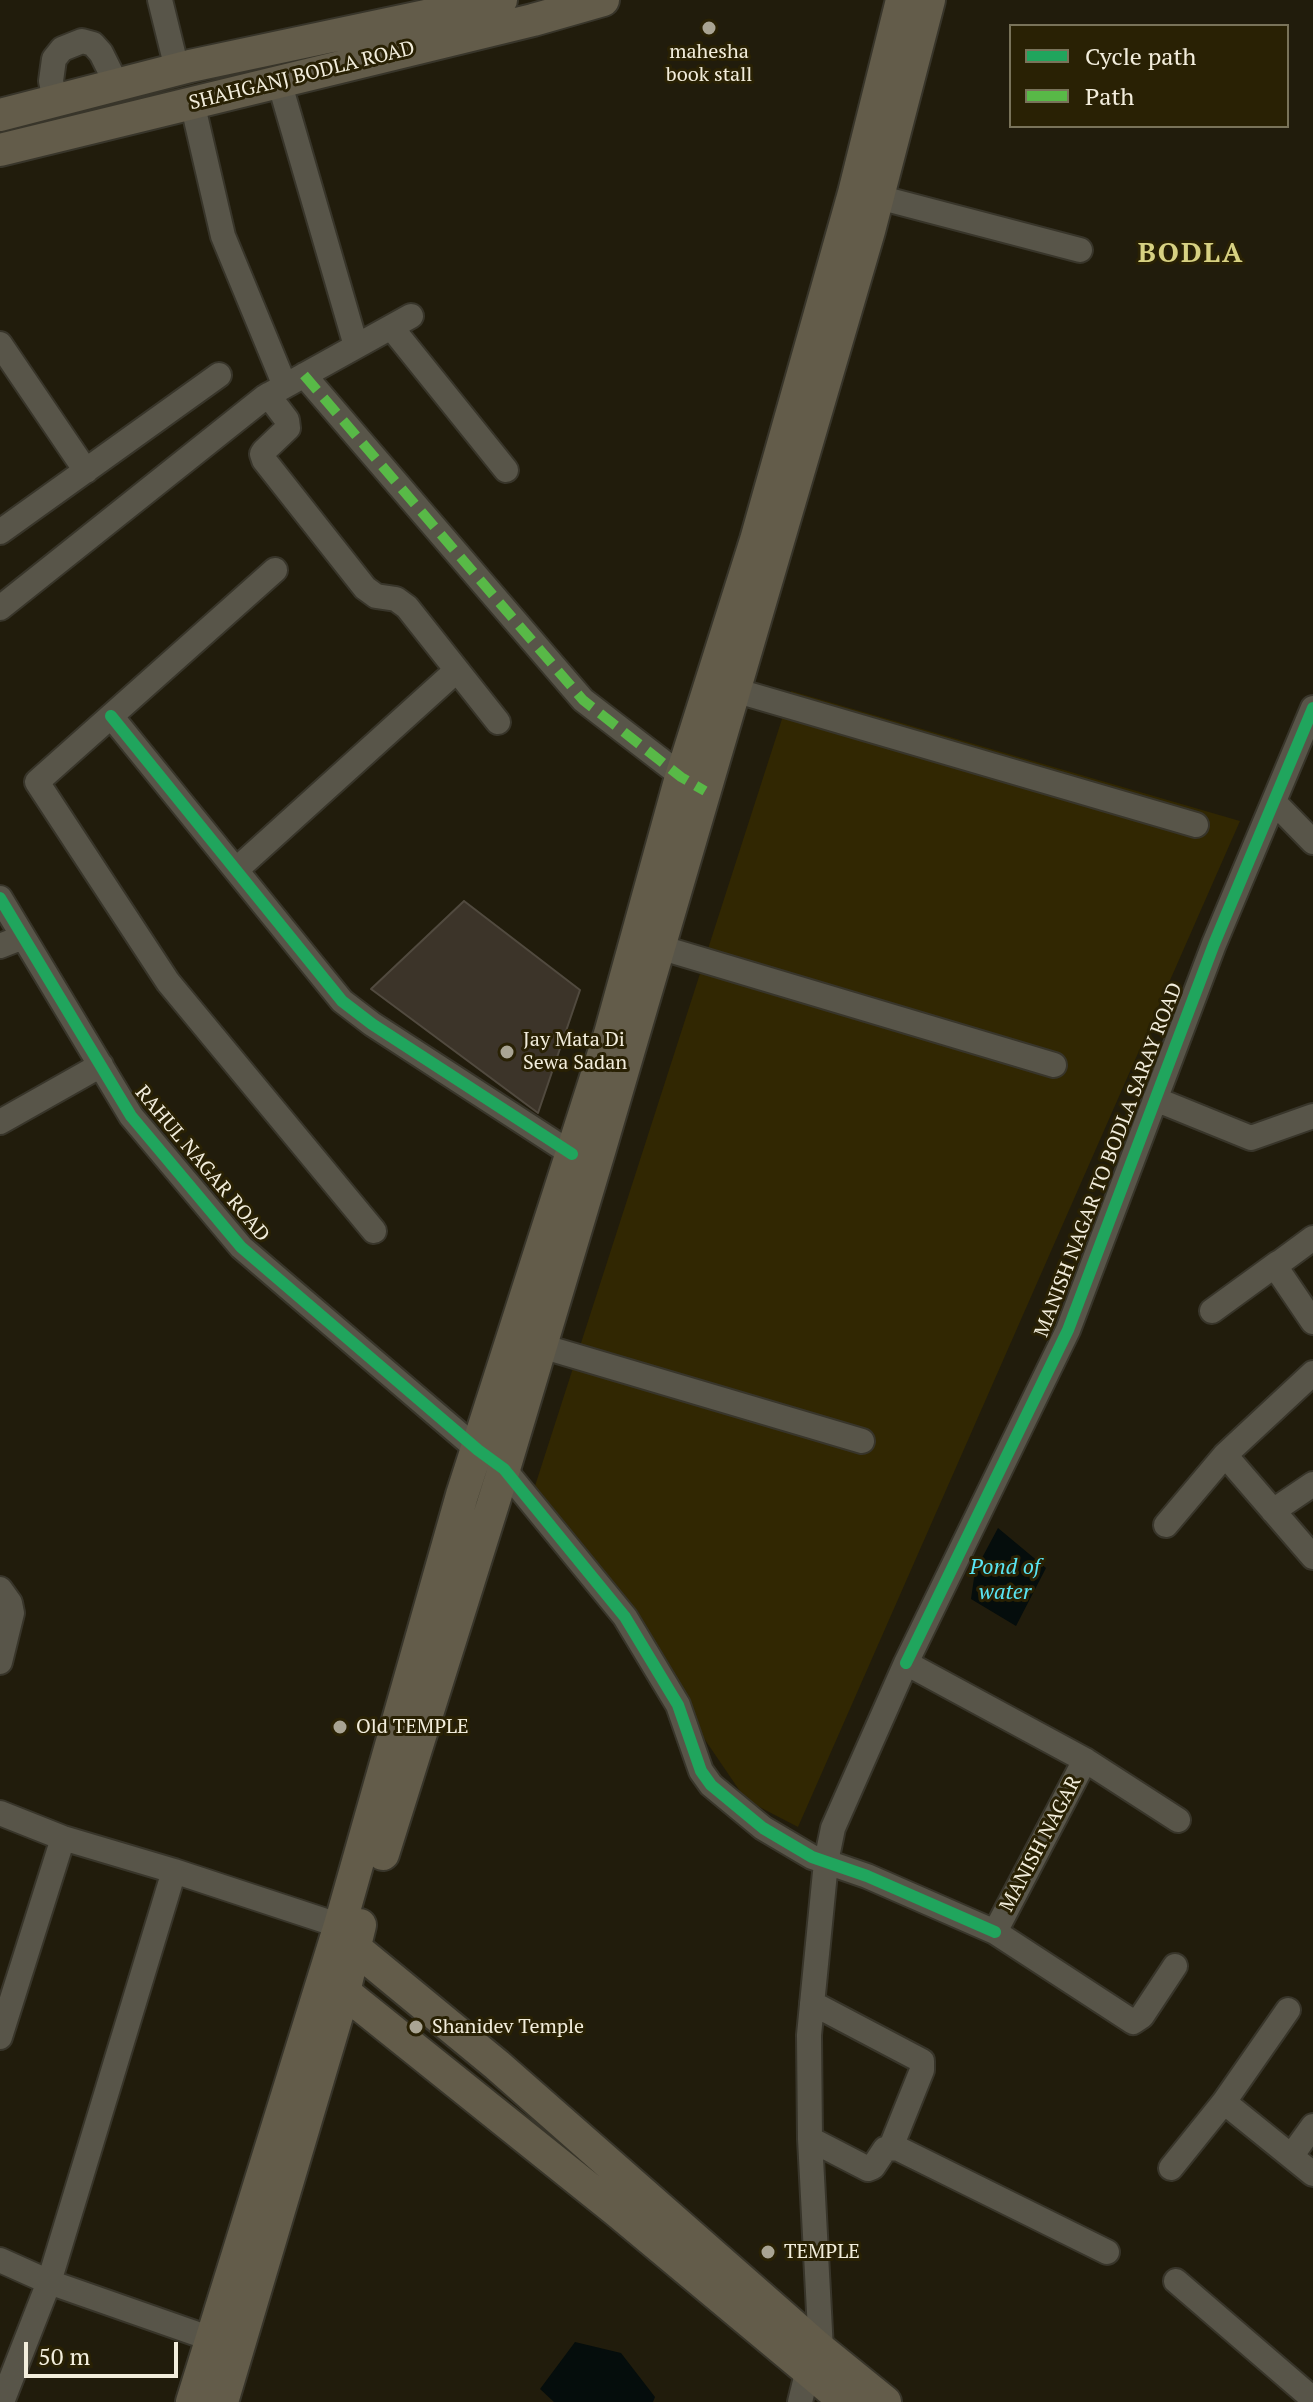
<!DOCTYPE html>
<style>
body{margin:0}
#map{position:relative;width:1313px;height:2402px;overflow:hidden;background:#211c0c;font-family:"PT Serif",serif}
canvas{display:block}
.legend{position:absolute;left:1009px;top:24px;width:280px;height:104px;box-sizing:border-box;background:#292104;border:2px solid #79735a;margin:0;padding:10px 14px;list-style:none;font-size:24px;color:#f2eddc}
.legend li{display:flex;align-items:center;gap:16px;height:40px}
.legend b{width:40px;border:2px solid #79735a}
.scale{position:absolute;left:24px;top:2342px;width:154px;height:36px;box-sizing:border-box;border:4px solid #f2eddc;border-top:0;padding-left:10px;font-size:24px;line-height:28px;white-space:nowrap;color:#f2eddc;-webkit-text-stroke:6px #292104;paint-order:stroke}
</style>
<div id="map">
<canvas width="1313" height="2402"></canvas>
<ul class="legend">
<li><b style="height:10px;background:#20a55d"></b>Cycle path</li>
<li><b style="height:10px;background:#58b947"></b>Path</li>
</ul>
<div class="scale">50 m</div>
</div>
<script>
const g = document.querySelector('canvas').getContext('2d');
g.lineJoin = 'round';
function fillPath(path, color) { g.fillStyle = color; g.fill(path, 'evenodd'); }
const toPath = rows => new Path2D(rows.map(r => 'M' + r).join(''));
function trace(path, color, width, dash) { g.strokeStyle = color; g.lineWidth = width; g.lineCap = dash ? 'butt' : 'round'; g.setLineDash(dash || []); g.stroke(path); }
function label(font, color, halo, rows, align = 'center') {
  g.font = font + ' "PT Serif",serif'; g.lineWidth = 6; g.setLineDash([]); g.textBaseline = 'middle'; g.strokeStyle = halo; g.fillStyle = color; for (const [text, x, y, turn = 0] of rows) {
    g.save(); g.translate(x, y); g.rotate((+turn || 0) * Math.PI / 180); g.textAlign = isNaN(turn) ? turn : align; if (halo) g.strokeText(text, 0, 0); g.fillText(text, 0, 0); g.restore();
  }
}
const built = toPath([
 [791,691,1240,821,798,1827,746,1800,534,1489]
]);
const water = toPath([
 [998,1528,1046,1568,1016,1626,971,1599,975,1571],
 [575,2342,621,2353,655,2397,653,2402,554,2402,540,2389]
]);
const building = toPath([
 [464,901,580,990,538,1113,371,989,464,901]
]);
const minor = toPath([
 [160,0,177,69],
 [279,81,356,346],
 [55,100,51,81,54,59,62,49,82,41,93,44,101,53,117,85],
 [192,102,223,236,285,386],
 [878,197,1080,250],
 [391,327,506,470],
 [0,344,86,471],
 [304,375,583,700,692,784],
 [268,395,287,420,288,428,264,451,262,454,264,460,365,588,376,596,396,599,407,607,498,722],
 [0,532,219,375],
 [275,570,37,782,168,982,374,1231],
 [0,608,265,397,411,316],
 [734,690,1196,825],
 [111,716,342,1001,372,1024,572,1154],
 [1275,803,1313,842],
 [236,870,457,670],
 [0,898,131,1116,241,1247,478,1450,504,1469,625,1617,678,1705,701,1771,711,1785,763,1828,812,1857,867,1876,995,1932],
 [0,946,23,937],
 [659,947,1054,1065],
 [1155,1099,1251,1138,1313,1116],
 [0,1122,101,1065],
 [1313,1238,1275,1266,1313,1322],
 [1212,1311,1278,1263],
 [541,1346,862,1441],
 [1225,1455,1313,1557],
 [1273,1511,1313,1484],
 [1166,1525,1225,1455,1313,1373],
 [0,1589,10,1603,12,1613,0,1662],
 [906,1663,1068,1330,1214,944,1313,708],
 [1085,1760,995,1932,1133,2022,1142,2016,1175,1966],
 [0,1813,63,1838,174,1871,356,1931],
 [812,2003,922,2061,922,2070,891,2147],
 [0,2037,63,1838],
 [1224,2102,1313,2174],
 [810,2139,868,2169,873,2167,885,2149,897,2148,1107,2252],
 [1292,2155,1313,2126],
 [1171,2168,1224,2102,1288,2010],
 [0,2260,49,2282,226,2344],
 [1176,2281,1313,2399],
 [2,2402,49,2282,174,1871],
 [800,2402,808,2369,821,2350,810,2139,809,2035,826,1862,833,1828,906,1663,1085,1760,1178,1820]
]);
const major = toPath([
 [0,115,190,66,501,0],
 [0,150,533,20,603,0],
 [383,1854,504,1469,599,1152,869,231,929,0],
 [355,1948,497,2065,821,2350,885,2402],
 [344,1992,617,2211,846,2402],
 [192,2402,340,1925,462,1495,610,1034,681,777,756,540,854,193,902,0],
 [222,2402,344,1992,360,1925]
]);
const quiet = toPath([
 [304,375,583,700,681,777,705,791]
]);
const cycleway = toPath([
 [111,716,342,1001,372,1024,572,1154],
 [0,898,131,1116,241,1247,478,1450,504,1469,625,1617,678,1705,701,1771,711,1785,763,1828,812,1857,867,1876,995,1932],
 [906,1663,1068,1330,1214,944,1313,708]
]);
const markers = [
 [709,28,8,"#a9a493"],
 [507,1052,8,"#a9a493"],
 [340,1727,8,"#a9a493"],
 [416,2027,8,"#a9a493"],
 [768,2252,8,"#a9a493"]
];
const poiNames = [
 ["mahesha",709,52,"center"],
 ["book stall",709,75,"center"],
 ["Jay Mata Di",523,1040],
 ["Sewa Sadan",523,1063],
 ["Old TEMPLE",356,1727],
 ["Shanidev Temple",432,2027],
 ["TEMPLE",784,2252]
];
const streetNames = [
 ["SHAHGANJ BODLA ROAD",302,76,-14],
 ["MANISH NAGAR TO BODLA SARAY ROAD",1109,1160,-69],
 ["RAHUL NAGAR ROAD",202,1164,50],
 ["MANISH NAGAR",1041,1844,-62]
];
const waterNames = [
 ["Pond of",1005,1568],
 ["water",1005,1593]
];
const districtNames = [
 ["BODLA",1191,254]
];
fillPath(built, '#312702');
fillPath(water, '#050d0c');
fillPath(building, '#3c3429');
trace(building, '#514a3f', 2);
trace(minor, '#38352a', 28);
trace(major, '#38352a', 36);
trace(minor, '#585549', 24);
trace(major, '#635c4a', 32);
trace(quiet, '#58b947', 10, [20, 10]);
trace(cycleway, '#20a55d', 12);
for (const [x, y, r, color] of markers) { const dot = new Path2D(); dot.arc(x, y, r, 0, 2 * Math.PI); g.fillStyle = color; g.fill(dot); trace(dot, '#292104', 3); }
label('20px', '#f2eddc', '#292104', poiNames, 'left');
label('20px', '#f2eddc', '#292104', streetNames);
label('italic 22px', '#59e5f3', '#292104', waterNames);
g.letterSpacing = '2px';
label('bold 28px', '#d7d182', '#292104', districtNames);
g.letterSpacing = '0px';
</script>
